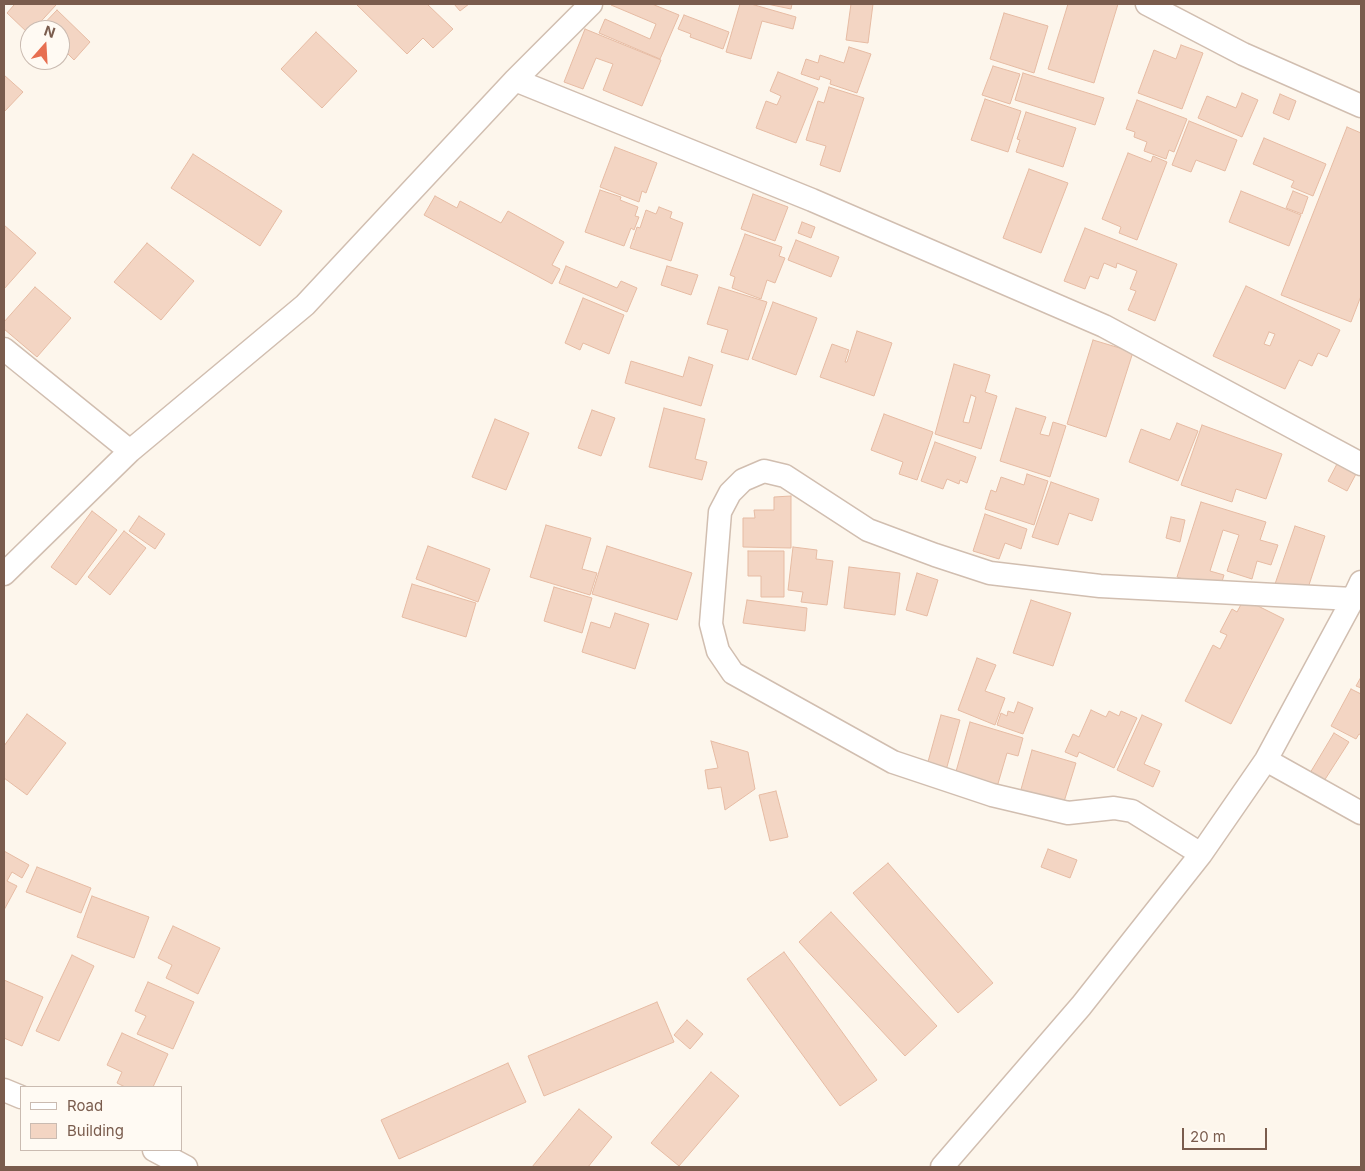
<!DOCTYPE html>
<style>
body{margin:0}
#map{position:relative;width:1365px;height:1171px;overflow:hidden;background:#fdf6ec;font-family:Inter,sans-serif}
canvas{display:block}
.frame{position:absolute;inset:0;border:5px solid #7a5c4d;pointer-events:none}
.legend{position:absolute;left:20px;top:1086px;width:162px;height:65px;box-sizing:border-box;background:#fffaf3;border:1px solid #cabbb1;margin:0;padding:6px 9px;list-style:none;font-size:15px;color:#7a5c4d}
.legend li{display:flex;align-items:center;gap:10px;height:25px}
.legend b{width:25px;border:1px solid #cabbb1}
.north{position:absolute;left:20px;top:20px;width:50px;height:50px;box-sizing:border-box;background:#fffaf3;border:1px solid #cabbb1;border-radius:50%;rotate:19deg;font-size:14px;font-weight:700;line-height:20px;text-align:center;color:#7a5c4d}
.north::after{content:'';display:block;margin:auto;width:18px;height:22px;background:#e76f51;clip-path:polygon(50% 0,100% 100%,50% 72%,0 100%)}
.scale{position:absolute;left:1182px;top:1128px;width:85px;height:22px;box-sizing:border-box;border:2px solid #7a5c4d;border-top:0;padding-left:6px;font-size:15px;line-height:18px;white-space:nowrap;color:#7a5c4d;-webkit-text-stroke:4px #fffaf3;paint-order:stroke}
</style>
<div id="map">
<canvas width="1365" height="1171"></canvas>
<div class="frame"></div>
<ul class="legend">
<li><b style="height:6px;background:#fff"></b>Road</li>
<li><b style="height:14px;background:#f3d5c3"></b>Building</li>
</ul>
<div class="north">N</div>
<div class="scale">20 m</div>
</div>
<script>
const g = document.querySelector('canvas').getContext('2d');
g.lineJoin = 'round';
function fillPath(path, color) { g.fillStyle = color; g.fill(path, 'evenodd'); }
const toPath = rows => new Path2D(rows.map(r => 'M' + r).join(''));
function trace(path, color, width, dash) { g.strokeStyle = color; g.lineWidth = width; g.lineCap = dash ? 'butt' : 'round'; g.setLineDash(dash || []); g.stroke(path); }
const building = toPath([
 [12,4,54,4,56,5,33,30,30,30,29,34,7,13,14,5,12,4],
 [356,4,427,4,453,29,433,48,423,38,407,54,356,4],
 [454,4,469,4,460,11,454,4],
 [611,4,652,4,679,15,660,59,599,33,605,19,650,39,656,24,611,5,611,4],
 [740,4,751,4,796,17,793,29,762,21,751,59,726,52,740,4],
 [767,4,792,4,791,9,767,4],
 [851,4,873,4,868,43,846,40,851,4],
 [1068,4,1118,4,1094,83,1048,69,1068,4],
 [57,10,90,42,74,60,67,53,62,57,60,55,60,30,38,30,57,10],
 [1004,13,1048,26,1034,73,990,59,1004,13],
 [684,15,729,32,723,49,690,37,691,34,678,29,684,15],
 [585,29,661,60,642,106,603,90,613,64,596,58,583,89,564,82,585,29],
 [316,32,357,71,322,108,281,69,316,32],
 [1181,45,1203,53,1182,109,1138,93,1154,50,1176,59,1181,45],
 [849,47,871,54,857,93,830,84,831,80,820,76,819,80,801,74,806,59,818,63,820,55,844,63,849,47],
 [993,66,1020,74,1010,104,982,95,993,66],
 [778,72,818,88,796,143,756,128,766,101,777,105,781,96,770,91,778,72],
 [1023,73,1104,98,1095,125,1015,100,1023,73],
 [4,75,23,92,4,112,4,75],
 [829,87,864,98,840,172,820,165,826,146,806,140,818,101,824,103,829,87],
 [1242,93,1258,100,1242,137,1198,118,1207,96,1236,108,1242,93],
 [1280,94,1296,101,1289,120,1273,113,1280,94],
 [985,99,1021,111,1008,152,971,140,985,99],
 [1137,100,1187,119,1174,152,1169,150,1166,159,1144,151,1147,142,1134,137,1135,132,1126,129,1137,100],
 [1026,112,1076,128,1063,167,1016,152,1020,140,1017,139,1026,112],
 [1189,121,1237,140,1225,171,1196,160,1191,172,1172,165,1189,121],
 [1347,127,1361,133,1361,296,1351,322,1281,295,1347,127],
 [1264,138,1326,164,1313,196,1291,187,1294,181,1253,164,1264,138],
 [615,147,657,163,646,193,642,191,639,202,600,187,615,147],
 [1128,153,1151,162,1153,156,1167,162,1137,240,1119,233,1121,227,1102,219,1128,153],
 [193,154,282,211,260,246,171,188,193,154],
 [1029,169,1068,183,1041,253,1003,238,1029,169],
 [600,190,621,197,620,200,638,207,635,216,639,217,634,230,631,228,624,246,585,232,600,190],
 [1241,191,1301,215,1289,246,1229,222,1241,191],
 [1293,191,1308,197,1302,214,1286,208,1293,191],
 [753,194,788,207,775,241,741,229,753,194],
 [435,196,457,208,460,201,501,223,508,211,564,242,552,265,560,269,552,284,424,215,435,196],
 [659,207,672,212,670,218,683,223,671,261,630,248,637,227,640,228,646,210,656,214,659,207],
 [802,222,815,227,811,238,798,233,802,222],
 [4,225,36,253,4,289,4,225],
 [1085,228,1177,264,1155,321,1128,310,1136,291,1130,289,1137,271,1117,263,1116,268,1104,263,1098,279,1090,276,1085,289,1064,281,1085,228],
 [745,234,782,247,779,256,785,258,775,283,767,280,761,299,732,288,735,277,730,275,745,234],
 [796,240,839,257,831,277,788,260,796,240],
 [147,243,194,281,161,320,114,282,147,243],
 [566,266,617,288,621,281,637,288,627,312,559,283,566,266],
 [667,266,698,275,691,295,661,285,667,266],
 [1246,286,1340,330,1327,357,1318,353,1312,366,1299,360,1285,389,1213,356,1246,286],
 [1269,332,1275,334,1270,346,1264,344,1269,332],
 [35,287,71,318,37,357,4,329,4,322,35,287],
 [719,287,767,302,748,360,721,352,728,330,707,324,719,287],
 [583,298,624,315,609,354,583,343,580,350,565,343,583,298],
 [773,302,817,318,796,375,752,359,773,302],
 [857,331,892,343,874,396,820,377,832,344,849,350,845,362,847,362,857,331],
 [1093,340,1133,352,1106,437,1067,424,1093,340],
 [689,357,713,365,701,406,625,383,631,361,683,377,689,357],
 [954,364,990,375,985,392,997,396,981,449,935,434,954,364],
 [971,395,976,397,969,423,963,422,971,395],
 [664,408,705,419,695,459,707,462,702,480,649,467,664,408],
 [1016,408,1046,417,1040,434,1049,436,1053,422,1066,426,1050,477,1000,461,1016,408],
 [592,410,615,418,601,456,578,448,592,410],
 [884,414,933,432,917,480,899,474,903,462,871,450,884,414],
 [495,419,529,433,506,490,472,477,495,419],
 [1177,423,1198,431,1178,481,1129,462,1141,429,1170,440,1177,423],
 [1202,425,1282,454,1266,499,1236,489,1232,502,1181,485,1202,425],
 [935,442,976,457,967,483,960,480,959,484,947,479,943,489,921,481,935,442],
 [1337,464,1356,474,1347,491,1328,481,1337,464],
 [1027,474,1048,481,1034,525,985,509,991,490,996,492,1001,477,1024,485,1027,474],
 [1051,482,1099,499,1092,521,1069,513,1058,545,1032,537,1051,482],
 [791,496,791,548,743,547,743,518,755,518,754,510,774,510,774,497,791,496],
 [1201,502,1266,522,1260,540,1278,545,1271,565,1257,561,1252,579,1227,571,1239,535,1223,530,1210,571,1224,575,1219,591,1177,577,1201,502],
 [92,511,117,530,76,585,51,567,92,511],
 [985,514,1027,529,1021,549,1005,543,999,559,973,551,985,514],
 [139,516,165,534,155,549,129,531,139,516],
 [1171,517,1185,520,1180,542,1166,538,1171,517],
 [546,525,591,538,582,569,597,573,590,595,530,577,546,525],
 [1295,526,1325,536,1306,594,1275,584,1295,526],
 [124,531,146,548,110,595,88,577,124,531],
 [428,546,490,569,478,602,416,579,428,546],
 [607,546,692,573,677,620,592,594,607,546],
 [793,547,817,550,816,559,833,561,827,605,801,602,803,592,788,590,793,547],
 [748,551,784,551,784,597,761,597,761,576,748,576,748,551],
 [849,567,900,573,895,615,844,608,849,567],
 [917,573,938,580,927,616,906,610,917,573],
 [412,584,476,603,466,637,402,617,412,584],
 [554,587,592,598,582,633,544,621,554,587],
 [1244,599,1284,619,1231,724,1185,701,1213,645,1220,649,1227,635,1220,632,1232,609,1237,612,1244,599],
 [747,600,807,608,805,631,743,623,747,600],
 [1031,600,1071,613,1053,666,1013,653,1031,600],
 [615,613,649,624,635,669,582,652,591,622,610,628,615,613],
 [977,658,996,665,985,691,1005,698,995,725,958,710,977,658],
 [1361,677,1361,688,1356,686,1361,677],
 [1351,689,1361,694,1361,735,1359,734,1356,739,1331,726,1351,689],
 [1018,702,1033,708,1023,734,997,725,1001,713,1007,716,1008,711,1014,713,1018,702],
 [1091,710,1106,717,1109,711,1119,716,1121,711,1137,718,1114,768,1079,752,1077,757,1065,752,1073,734,1079,737,1091,710],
 [27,714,66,743,27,795,4,778,4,746,27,714],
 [941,715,960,720,945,774,926,769,941,715],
 [1142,715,1162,724,1144,764,1160,771,1153,787,1117,770,1142,715],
 [970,722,1023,738,1018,756,1007,753,997,787,955,775,970,722],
 [1334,733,1349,742,1324,781,1310,773,1334,733],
 [711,741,748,752,755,789,725,810,721,787,708,789,705,770,718,768,711,741],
 [1032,750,1076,763,1063,805,1020,793,1032,750],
 [776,791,788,837,770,841,759,795,776,791],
 [1048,849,1077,860,1070,878,1041,867,1048,849],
 [4,851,29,865,22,878,12,872,7,881,17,886,4,910,4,851],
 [888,863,993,983,958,1013,853,893,888,863],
 [37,867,91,888,81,913,26,892,37,867],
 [92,896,149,917,134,958,77,937,92,896],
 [831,912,937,1026,905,1056,799,942,831,912],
 [173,926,220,948,198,994,166,978,172,965,158,958,173,926],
 [784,952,877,1080,840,1106,747,979,784,952],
 [72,955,94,966,59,1041,36,1031,72,955],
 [4,980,43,997,22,1046,4,1038,4,980],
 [148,982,194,1002,173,1049,137,1034,146,1016,135,1011,148,982],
 [657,1002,674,1042,544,1096,528,1056,657,1002],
 [687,1020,703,1034,690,1049,674,1035,687,1020],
 [122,1033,168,1054,153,1087,125,1087,117,1083,122,1072,107,1065,122,1033],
 [508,1063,526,1102,399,1159,381,1120,508,1063],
 [711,1072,739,1096,679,1166,651,1143,711,1072],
 [579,1109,612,1137,588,1167,532,1167,579,1109]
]);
const minor = toPath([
 [1147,4,1243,54,1361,106],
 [515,80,812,200,1104,326,1361,464],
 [4,349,130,451],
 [4,574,130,451,305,305,515,80,591,4],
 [1266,760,1361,813],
 [1201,854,1132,811,1114,808,1068,813,992,795,893,762,733,673,718,651,711,624,720,512,730,493,743,480,764,471,785,476,868,530,935,555,990,573,1100,586,1353,599],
 [4,1090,21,1097],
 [154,1150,186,1167],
 [942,1167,1081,1006,1201,854,1266,760,1353,599,1361,582]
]);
fillPath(building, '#f3d5c3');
trace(building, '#e6bba3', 1);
trace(minor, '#d1beb0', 25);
trace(minor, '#fff', 22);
</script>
